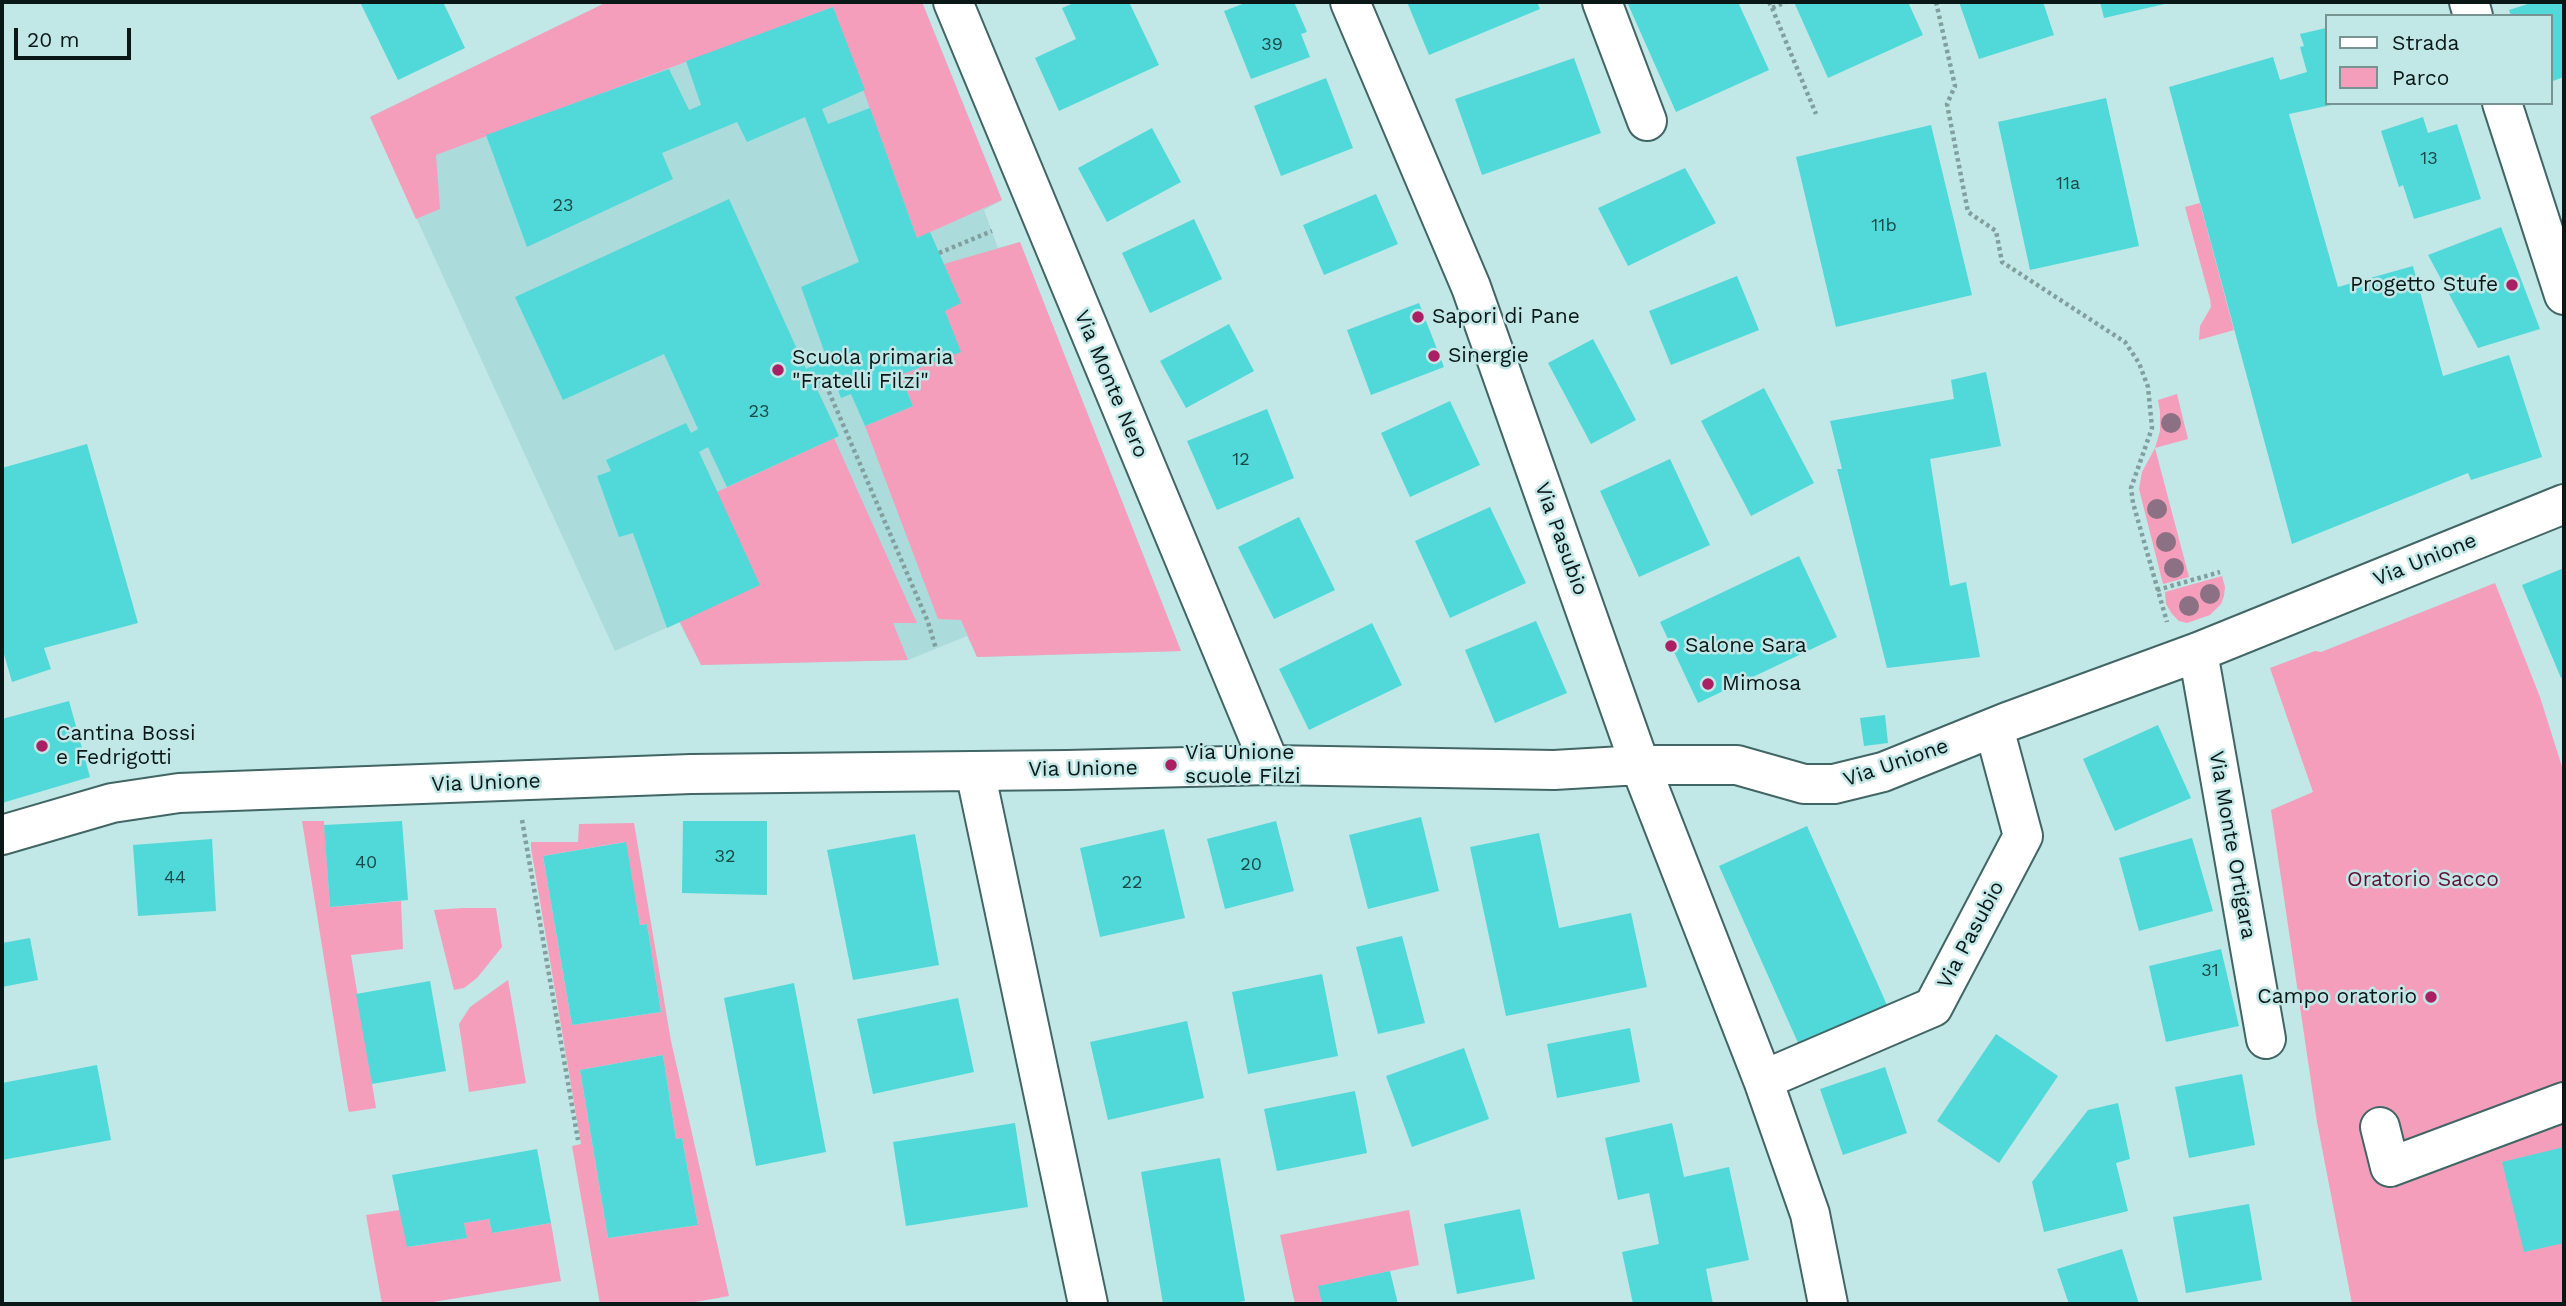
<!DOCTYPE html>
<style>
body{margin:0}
#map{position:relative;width:2566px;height:1306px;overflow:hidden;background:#c1e7e6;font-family:"Work Sans",sans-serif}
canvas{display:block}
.frame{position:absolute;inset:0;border:4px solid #091717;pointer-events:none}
.legend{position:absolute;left:2325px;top:14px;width:228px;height:91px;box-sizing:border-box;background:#c1e7e6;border:2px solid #779493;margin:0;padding:9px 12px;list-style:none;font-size:21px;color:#091717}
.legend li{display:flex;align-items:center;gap:14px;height:35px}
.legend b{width:35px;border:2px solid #779493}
.scale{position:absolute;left:14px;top:28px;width:117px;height:32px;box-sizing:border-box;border:4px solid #091717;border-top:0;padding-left:9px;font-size:21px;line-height:24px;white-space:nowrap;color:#091717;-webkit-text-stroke:5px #c1e7e6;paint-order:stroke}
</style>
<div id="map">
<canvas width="2566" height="1306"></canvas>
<div class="frame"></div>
<ul class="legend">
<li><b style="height:9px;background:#fff"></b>Strada</li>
<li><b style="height:19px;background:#f59ebc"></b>Parco</li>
</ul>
<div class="scale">20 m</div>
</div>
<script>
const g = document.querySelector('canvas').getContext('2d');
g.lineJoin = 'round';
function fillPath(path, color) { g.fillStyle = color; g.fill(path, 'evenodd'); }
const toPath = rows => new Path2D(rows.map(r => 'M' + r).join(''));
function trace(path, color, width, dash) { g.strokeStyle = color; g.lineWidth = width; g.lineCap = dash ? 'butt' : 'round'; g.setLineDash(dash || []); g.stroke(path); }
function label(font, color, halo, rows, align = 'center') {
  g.font = font + ' "Work Sans",sans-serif'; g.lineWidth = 5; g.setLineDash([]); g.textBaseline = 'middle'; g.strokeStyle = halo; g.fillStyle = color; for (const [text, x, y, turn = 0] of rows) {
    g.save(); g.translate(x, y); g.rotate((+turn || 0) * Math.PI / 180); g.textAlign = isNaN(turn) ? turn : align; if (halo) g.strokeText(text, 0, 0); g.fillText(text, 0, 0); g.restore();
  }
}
const built = toPath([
 [610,2,922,2,1002,200,984,210,998,248,1020,242,1181,651,977,657,967,636,908,660,701,665,679,622,615,651,370,117]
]);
const green = toPath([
 [607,2,922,2,1002,200,917,238,833,7,436,155,440,209,416,219,370,117],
 [2200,203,2234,330,2199,340,2200,326,2211,307,2210,299,2185,207],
 [1020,242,1181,651,977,657,961,620,938,619,865,426,913,406,900,375,960,352,945,311,960,302,944,264],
 [2177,394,2188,439,2155,448,2189,577,2163,584,2139,489,2142,472,2155,448,2160,431,2160,412,2158,400],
 [834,438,917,623,893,623,908,660,701,665,680,622,717,492],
 [2222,576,2225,587,2224,596,2221,604,2210,615,2187,623,2179,621,2172,614,2166,604,2165,592],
 [2495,583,2540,697,2564,773,2564,1304,2352,1304,2317,1122,2271,810,2313,792,2270,668,2315,651,2321,652],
 [302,821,324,821,330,907,401,901,403,949,351,955,376,1108,349,1112,348,1109],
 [634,823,671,1041,729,1296,684,1304,600,1304,572,1146,581,1144,531,848,531,842,578,842,579,824],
 [625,842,640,925,647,924,661,1012,572,1025,543,856],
 [663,1055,676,1139,682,1138,698,1225,608,1238,580,1070],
 [463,908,496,908,502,947,477,978,464,988,454,990,434,910],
 [508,980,526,1083,469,1092,459,1024,470,1007],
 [400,1210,408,1247,466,1238,464,1223,489,1219,492,1233,551,1223,561,1281,421,1304,382,1304,366,1215],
 [1409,1210,1419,1265,1319,1286,1322,1304,1295,1304,1280,1235]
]);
const building = toPath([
 [360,2,443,2,465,48,398,80],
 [1076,2,1129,2,1159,65,1059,111,1035,58,1076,39,1062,8],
 [1248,2,1294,2,1307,32,1301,34,1310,57,1251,79,1224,11],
 [1407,2,1537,2,1540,9,1429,55],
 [1627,2,1738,2,1769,70,1676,112],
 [1794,2,1908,2,1923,35,1828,78],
 [1959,2,2043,2,2054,35,1979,59],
 [2100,2,2169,2,2169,3,2104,18],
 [2534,2,2564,2,2564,77,2550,82,2550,16,2511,16,2509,10],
 [833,7,865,90,822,109,828,124,870,108,917,238,930,232,961,303,945,311,961,352,900,375,913,406,865,426,851,394,841,398,835,382,817,389,839,436,727,487,708,447,699,452,760,585,667,628,633,533,619,537,597,476,611,471,606,460,686,423,691,433,698,429,664,354,563,400,515,297,729,199,806,369,827,359,801,287,859,262,805,117,747,142,737,122,662,153,673,179,527,247,486,135,669,69,689,110,701,105,686,61],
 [2326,28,2326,103,2336,104,2289,114,2338,287,2413,266,2443,376,2509,355,2542,457,2471,480,2468,473,2292,544,2169,87,2273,57,2280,80,2307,72,2300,47,2304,46,2300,34],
 [1574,58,1601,133,1482,175,1455,99],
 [1326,78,1353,148,1281,176,1254,106],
 [2106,98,2139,246,2030,270,1998,122],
 [2423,117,2428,133,2457,124,2481,199,2414,219,2403,185,2399,187,2381,131],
 [1931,125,1972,295,1836,327,1796,157],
 [1152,128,1181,182,1107,222,1078,168],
 [1685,168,1716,223,1628,266,1598,208],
 [1376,194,1398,244,1324,275,1303,225],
 [1194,219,1222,279,1150,313,1122,253],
 [2501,227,2540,329,2478,348,2428,255],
 [1737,276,1759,330,1671,365,1649,311],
 [1419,303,1444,367,1371,395,1347,330],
 [1229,324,1254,371,1186,408,1160,361],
 [1593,339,1636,420,1591,444,1548,363],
 [1986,372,2001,446,1930,459,1950,586,1966,582,1980,657,1887,668,1837,469,1842,469,1830,421,1954,399,1951,380],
 [1764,388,1814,483,1751,516,1701,421],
 [1450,401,1480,465,1410,497,1381,433],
 [1267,409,1294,478,1217,510,1187,441],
 [87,444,138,623,44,648,51,669,12,682,2,647,2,468],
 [1670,459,1710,545,1639,577,1600,491],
 [1490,507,1526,583,1450,618,1415,541],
 [1299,517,1335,590,1274,619,1238,547],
 [1799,556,1837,637,1698,703,1660,622],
 [2564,568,2564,677,2561,678,2522,585],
 [1536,621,1567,693,1495,723,1465,650],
 [1372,623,1402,685,1309,730,1279,669],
 [69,701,90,777,2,803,2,719],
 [1885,715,1888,743,1864,746,1860,718],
 [2158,725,2191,798,2115,831,2083,759],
 [1421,817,1439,891,1368,909,1349,835],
 [402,821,408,900,330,907,324,825],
 [683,821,767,821,767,895,682,893],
 [1276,821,1294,891,1225,909,1207,839],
 [1807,826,1887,1005,1799,1045,1719,866],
 [1164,829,1185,918,1100,937,1080,848],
 [1539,833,1559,928,1631,913,1647,987,1506,1016,1470,847],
 [915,834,939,965,853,980,827,850],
 [2192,838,2213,911,2139,931,2119,858],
 [212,839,216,911,138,916,133,845],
 [626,842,640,925,647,924,661,1012,572,1025,543,856],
 [1402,936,1425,1023,1378,1034,1356,947],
 [30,938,38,980,2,987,2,943],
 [2221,949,2239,1026,2166,1042,2149,966],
 [1322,974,1338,1056,1248,1074,1232,992],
 [430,981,446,1071,372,1084,356,994],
 [794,983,826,1152,756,1166,724,998],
 [958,998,974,1072,873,1094,857,1019],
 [1187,1021,1204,1098,1108,1120,1090,1042],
 [1630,1028,1640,1082,1557,1098,1547,1044],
 [1996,1034,2058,1076,1999,1163,1937,1121],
 [1464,1048,1489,1119,1412,1147,1386,1076],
 [663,1055,676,1139,682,1138,698,1225,608,1238,580,1070],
 [97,1065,111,1140,2,1160,2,1083],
 [1885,1067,1907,1133,1843,1155,1820,1089],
 [2242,1074,2255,1145,2189,1158,2175,1087],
 [1355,1091,1367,1153,1277,1171,1264,1109],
 [2118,1103,2130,1159,2116,1163,2128,1211,2044,1232,2032,1182,2088,1110],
 [1015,1123,1028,1207,906,1226,893,1142],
 [1672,1123,1684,1177,1729,1167,1749,1260,1706,1269,1713,1304,1633,1304,1622,1252,1659,1244,1649,1193,1618,1200,1605,1138],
 [2564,1147,2564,1243,2524,1252,2502,1162],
 [537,1149,551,1223,492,1233,489,1219,464,1223,467,1238,407,1247,392,1175],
 [1220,1158,1245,1301,1227,1304,1163,1304,1141,1172],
 [2249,1204,2262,1280,2186,1293,2173,1217],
 [1520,1209,1535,1279,1457,1294,1444,1224],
 [2122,1249,2139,1304,2069,1304,2057,1269],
 [1390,1271,1398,1304,1322,1304,1318,1286]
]);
const path = toPath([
 [1769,2,1772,8,1786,2],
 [1936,2,1955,86,1947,104,1968,212,1996,231,2002,262,2125,342,2139,363,2148,387,2152,428,2131,488,2133,503,2167,622],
 [1772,8,1816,114],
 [939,253,992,231],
 [826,385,928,622,936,649],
 [2157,590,2220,572],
 [522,820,578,1140]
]);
const minor = toPath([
 [953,2,1270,765],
 [1350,2,1471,287,1640,765,1763,1080,1810,1214,1828,1304],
 [1602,2,1647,121],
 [2469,2,2473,16],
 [2502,103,2564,295],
 [2198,652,2266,1039],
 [975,771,1088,1304],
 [2,835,112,803,179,793,691,774,1067,770,1270,765,1554,770,1640,765,1737,765,1804,784,1834,784,1883,772,2007,722,2198,652,2564,504],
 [1763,1080,1933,1007,2023,836,1994,728],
 [2380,1127,2390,1167,2564,1102]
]);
const trees = [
 [2171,423],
 [2157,509],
 [2166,542],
 [2174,568],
 [2210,594],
 [2189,606]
];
const markers = [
 [2512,285,7,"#ab2062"],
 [1418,317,7,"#ab2062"],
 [1434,356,7,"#ab2062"],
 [778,370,7,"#ab2062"],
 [1671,646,7,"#ab2062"],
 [1708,684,7,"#ab2062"],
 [42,746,7,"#ab2062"],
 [1171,765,7,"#ab2062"],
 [2431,997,7,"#ab2062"]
];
const numberNames = [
 ["39",1272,45],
 ["13",2429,159],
 ["11a",2068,184],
 ["23",563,206],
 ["11b",1884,226],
 ["23",759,412],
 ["12",1241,460],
 ["32",725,857],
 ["40",366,863],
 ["20",1251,865],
 ["44",175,878],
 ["22",1132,883],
 ["31",2210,971]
];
const poiNames = [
 ["Progetto Stufe",2498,285,"right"],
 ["Sapori di Pane",1432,317],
 ["Sinergie",1448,356],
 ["Scuola primaria",792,358],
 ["\"Fratelli Filzi\"",792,382],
 ["Salone Sara",1685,646],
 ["Mimosa",1722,684],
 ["Cantina Bossi",56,734],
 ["e Fedrigotti",56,758],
 ["Via Unione",1185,753],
 ["scuole Filzi",1185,777],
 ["Campo oratorio",2417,997,"right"]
];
const streetNames = [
 ["Via Monte Nero",1111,384,67],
 ["Via Pasubio",1561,539,70],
 ["Via Unione",2425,560,-22],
 ["Via Unione",1896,763,-19],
 ["Via Unione",1083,769,-1],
 ["Via Unione",486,783,-2],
 ["Via Monte Ortigara",2232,845,80],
 ["Via Pasubio",1971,935,-62]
];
const parkNames = [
 ["Oratorio Sacco",2423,880]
];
fillPath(built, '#acdbdb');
fillPath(green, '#f59ebc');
fillPath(building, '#51d9d9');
trace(minor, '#426565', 42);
trace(path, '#819f9e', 4.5, [3.5, 3.5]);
trace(minor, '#fff', 38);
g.fillStyle = '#8c7185';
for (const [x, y] of trees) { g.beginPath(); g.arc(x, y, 10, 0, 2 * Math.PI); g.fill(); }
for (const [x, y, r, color] of markers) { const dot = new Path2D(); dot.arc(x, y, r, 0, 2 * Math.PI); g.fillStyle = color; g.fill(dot); trace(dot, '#c1e7e6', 2.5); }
label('18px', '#1b4848', null, numberNames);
label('21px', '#091717', '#c1e7e6', poiNames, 'left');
label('21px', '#091717', '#c1e7e6', streetNames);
label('21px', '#601035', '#c1e7e6', parkNames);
</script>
